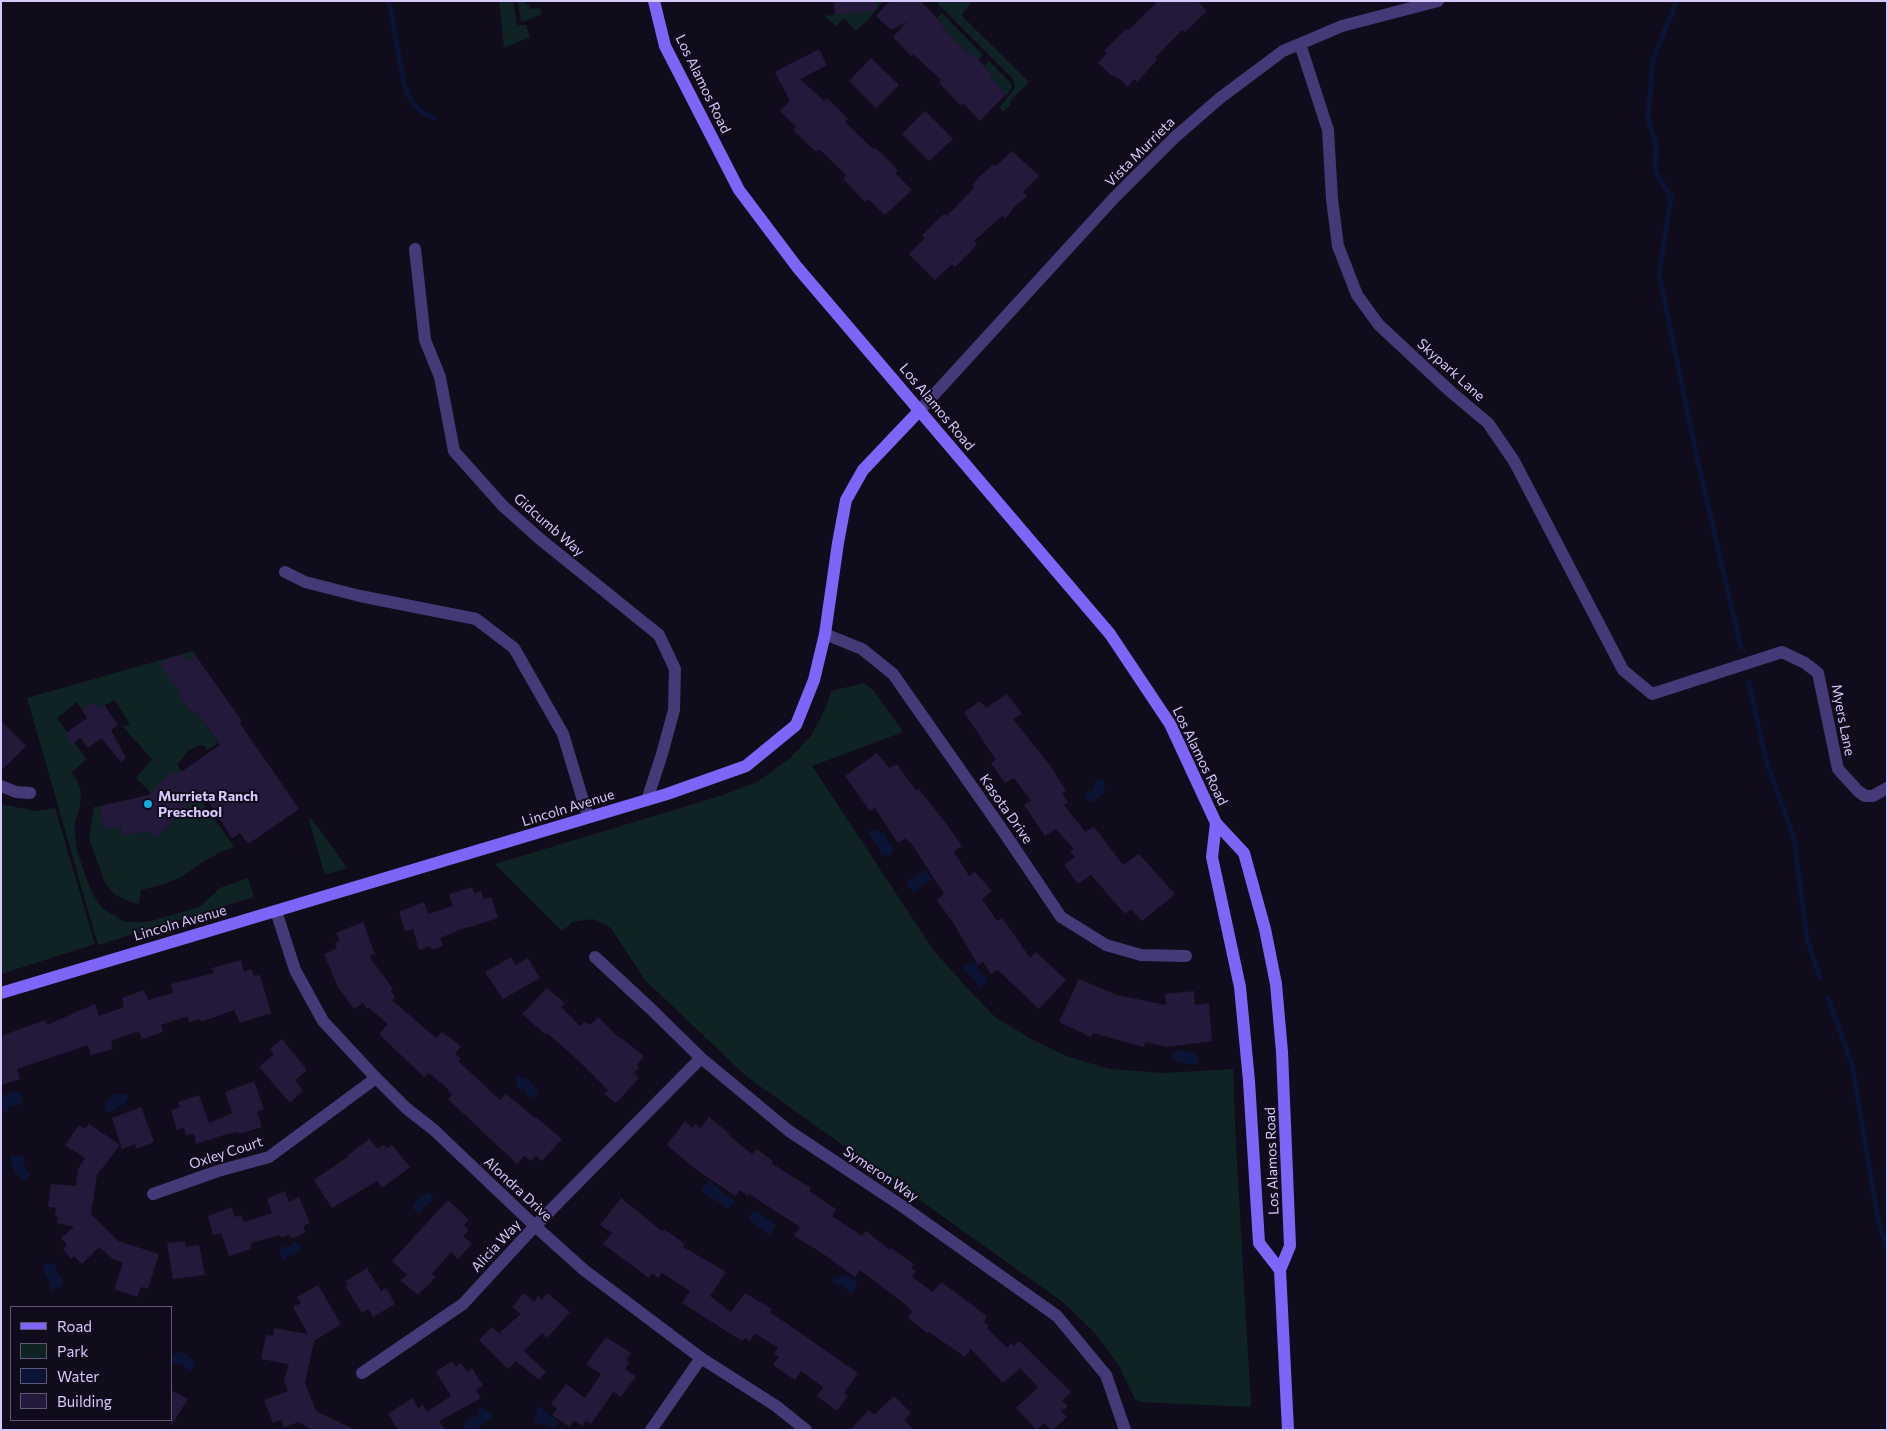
<!DOCTYPE html>
<style>
body{margin:0}
#map{position:relative;width:1888px;height:1431px;overflow:hidden;background:#110c1b;font-family:Commissioner,sans-serif}
canvas{display:block}
.frame{position:absolute;inset:0;border:2px solid #d6c9fc;pointer-events:none}
.legend{position:absolute;left:10px;top:1306px;width:162px;height:115px;box-sizing:border-box;background:#110c1b;border:1px solid #605875;margin:0;padding:6px 9px;list-style:none;font-size:15px;color:#d6c9fc}
.legend li{display:flex;align-items:center;gap:10px;height:25px}
.legend b{width:25px;border:1px solid #605875}
</style>
<div id="map">
<canvas width="1888" height="1431"></canvas>
<div class="frame"></div>
<ul class="legend">
<li><b style="height:6px;background:#7f65f7"></b>Road</li>
<li><b style="height:14px;background:#0f2224"></b>Park</li>
<li><b style="height:14px;background:#0b1435"></b>Water</li>
<li><b style="height:14px;background:#25193b"></b>Building</li>
</ul>
</div>
<script>
const g = document.querySelector('canvas').getContext('2d');
g.lineJoin = 'round';
function fillPath(path, color) { g.fillStyle = color; g.fill(path, 'evenodd'); }
const toPath = rows => new Path2D(rows.map(r => 'M' + r).join(''));
function trace(path, color, width, dash) { g.strokeStyle = color; g.lineWidth = width; g.lineCap = dash ? 'butt' : 'round'; g.setLineDash(dash || []); g.stroke(path); }
function label(font, color, halo, rows, align = 'center') {
  g.font = font + ' Commissioner,sans-serif'; g.lineWidth = 4; g.setLineDash([]); g.textBaseline = 'middle'; g.strokeStyle = halo; g.fillStyle = color; for (const [text, x, y, turn = 0] of rows) {
    g.save(); g.translate(x, y); g.rotate((+turn || 0) * Math.PI / 180); g.textAlign = isNaN(turn) ? turn : align; if (halo) g.strokeText(text, 0, 0); g.fillText(text, 0, 0); g.restore();
  }
}
const green = toPath([
 [499,1,513,1,517,25,526,25,530,37,504,48],
 [518,1,525,1,525,5,529,4,530,9,541,8,541,15,521,22],
 [872,1,883,1,866,22,856,31,844,18,836,26,824,16,855,12],
 [938,1,972,1,961,15,1029,82,1009,102,1011,104,1003,112,1000,107,1015,88,1013,79,937,3],
 [942,13,983,55,978,60,969,55,942,27,943,25,937,18],
 [989,61,1010,82,1012,88,1007,95,989,76,991,73,984,66],
 [193,651,196,656,168,675,181,694,179,696,192,714,197,712,218,743,207,750,205,746,199,745,189,750,177,765,234,847,219,853,201,863,182,877,161,885,141,890,139,904,128,901,114,894,105,883,89,838,94,807,100,806,104,829,121,826,122,834,148,831,156,838,196,798,171,773,151,793,136,778,152,759,123,727,130,724,114,700,100,709,94,702,82,710,77,702,57,718,86,759,71,773,78,781,81,793,80,806,74,825,77,851,91,891,102,908,125,922,147,922,183,912,201,906,220,888,248,878,254,897,98,945,27,698],
 [864,683,874,691,903,732,812,766,934,951,967,988,995,1017,1031,1039,1069,1057,1110,1069,1164,1073,1233,1069,1236,1144,1251,1407,1140,1402,1135,1399,1119,1366,1096,1334,1064,1303,747,1077,645,980,611,928,593,919,573,922,562,931,495,864,720,796,757,782,789,759,811,736,826,707,831,691],
 [1,804,37,811,55,808,95,944,1,974],
 [312,819,347,868,325,875,309,820]
]);
const water = toPath([
 [1098,779,1104,781,1105,792,1093,802,1088,801,1085,798,1087,792,1093,790,1095,781],
 [870,830,874,831,878,830,885,834,886,839,893,846,892,854,886,856,881,854,878,846,868,833],
 [925,870,932,879,914,893,906,882,912,878,914,879],
 [973,962,978,965,979,970,988,981,980,988,967,972,962,969,965,965,968,965],
 [1177,1050,1195,1053,1198,1056,1198,1062,1195,1065,1174,1061,1171,1056],
 [518,1076,530,1080,531,1084,537,1089,537,1095,531,1098,527,1096,525,1090,518,1088,515,1080,516,1077],
 [17,1091,23,1095,21,1104,8,1107,9,1110,3,1113,1,1096],
 [122,1093,128,1095,128,1099,124,1105,118,1106,113,1112,105,1111,105,1103,109,1100,112,1095],
 [18,1155,25,1158,24,1166,31,1174,25,1181,15,1173,10,1161,11,1156,15,1157],
 [709,1180,722,1191,722,1193,735,1201,729,1209,701,1191],
 [428,1192,433,1196,433,1200,419,1213,413,1209,413,1206,419,1197],
 [753,1211,757,1212,776,1225,772,1230,772,1235,768,1234,750,1220,749,1216],
 [295,1243,299,1243,301,1246,300,1250,296,1254,287,1257,285,1260,282,1259,282,1254,279,1253,281,1247,288,1247],
 [46,1263,54,1264,58,1273,63,1279,61,1287,55,1288,53,1291,49,1288,50,1284,43,1269],
 [844,1275,858,1282,853,1293,850,1293,845,1287,832,1282,833,1278],
 [176,1352,184,1353,193,1361,196,1364,192,1370,189,1371,182,1365,173,1364,171,1358],
 [541,1406,543,1410,557,1420,556,1426,553,1428,534,1422,537,1408],
 [482,1407,492,1413,491,1419,479,1427,478,1430,465,1430,464,1428,468,1419,478,1415,480,1408]
]);
const stream = toPath([
 [389,1,404,84,410,99,421,112,434,118],
 [1677,1,1653,59,1648,118,1656,146,1655,171,1671,197,1659,274,1696,453,1741,648],
 [1749,683,1766,760,1794,839,1807,939,1820,977],
 [1828,998,1852,1064,1879,1225,1887,1247]
]);
const building = toPath([
 [834,1,876,1,876,10,835,15],
 [890,1,921,1,943,25,942,27,969,55,972,52,991,74,989,76,1006,94,980,121,963,103,961,106,939,83,941,80,913,54,911,56,893,37,907,22,891,30,876,16],
 [1158,1,1198,1,1207,11,1185,32,1182,30,1155,58,1157,60,1137,82,1134,79,1127,87,1119,78,1118,79,1113,75,1112,76,1098,63,1107,53,1104,51,1126,29,1128,31],
 [819,49,827,65,800,79,824,101,827,98,848,119,845,122,873,149,876,148,898,170,895,173,912,190,885,215,868,199,865,202,843,179,846,175,819,149,816,152,793,130,796,127,780,111,790,101,775,72],
 [871,58,899,85,876,108,849,81],
 [925,111,953,139,929,161,902,134],
 [1012,151,1039,176,1023,192,1027,196,1012,209,1013,210,1005,218,1002,216,974,241,977,245,955,267,952,264,935,280,909,254,925,238,922,235,944,214,947,216,974,188,972,186,980,176,994,164,996,166],
 [182,654,187,662,196,656,242,721,239,722,299,809,248,844,240,833,232,838,202,792,156,838,148,831,122,835,121,826,104,829,100,806,149,795,171,772,175,776,220,745,197,712,193,714,178,696,181,694,160,664,170,657,172,659],
 [1007,694,1022,714,1013,719,1052,768,1066,791,1062,793,1068,802,1064,805,1085,832,1094,827,1123,865,1139,854,1175,894,1142,921,1131,909,1125,914,1091,875,1078,884,1064,865,1075,857,1070,851,1074,849,1056,829,1045,836,1024,805,1031,801,1014,778,1005,783,991,763,996,760,964,712,980,701,986,708],
 [94,702,100,709,105,706,118,725,111,730,126,758,121,762,101,738,88,748,81,738,72,744,66,733,87,718,82,710],
 [1,721,26,746,1,771],
 [877,753,889,768,897,764,916,791,919,789,944,821,962,846,954,852,969,876,975,872,992,891,982,899,997,921,1002,918,1030,958,1036,952,1066,980,1039,1009,998,970,991,974,983,962,978,965,954,924,937,900,944,894,912,844,905,838,898,843,875,808,870,811,845,776],
 [472,887,474,893,481,891,484,899,491,897,498,918,467,928,467,927,440,938,443,946,432,950,430,946,419,950,413,929,405,931,399,912,424,902,428,914,453,906,449,894],
 [363,922,375,954,369,956,393,989,391,991,395,998,392,1000,436,1038,442,1032,461,1046,455,1054,461,1059,459,1062,500,1100,506,1094,535,1118,536,1117,562,1139,542,1161,536,1156,531,1161,524,1156,517,1164,448,1099,452,1095,448,1091,449,1090,429,1073,424,1077,379,1034,388,1024,369,1008,367,1009,363,1003,354,1009,338,987,324,954,337,948,335,943,340,941,336,933],
 [511,957,516,965,528,958,540,978,503,999,485,972],
 [241,960,244,972,251,969,254,976,260,975,271,1013,240,1023,234,1010,201,1022,200,1019,189,1022,188,1016,161,1025,163,1032,142,1039,139,1031,111,1041,113,1049,91,1055,88,1045,17,1069,20,1079,1,1085,1,1036,45,1020,47,1025,95,1004,99,1016,124,1007,122,998,144,990,148,1000,173,993,171,984,214,973,212,968],
 [1079,979,1117,995,1166,1005,1165,994,1194,991,1195,1005,1209,1003,1212,1041,1166,1047,1145,1042,1144,1047,1093,1033,1091,1037,1059,1022],
 [547,988,565,1003,561,1007,580,1026,585,1022,590,1025,598,1017,619,1038,620,1037,644,1056,637,1065,639,1067,634,1073,639,1078,616,1103,604,1094,608,1090,580,1062,547,1033,546,1035,522,1014],
 [282,1039,307,1070,295,1081,303,1090,290,1103,259,1067,274,1054,270,1049],
 [254,1081,264,1109,257,1112,262,1127,239,1134,238,1132,230,1134,230,1133,196,1144,194,1134,186,1135,184,1128,177,1130,171,1110,180,1107,178,1102,199,1095,209,1123,232,1113,225,1092],
 [141,1107,154,1142,136,1149,135,1144,122,1149,112,1118],
 [709,1117,730,1134,728,1135,752,1154,757,1149,773,1161,771,1163,811,1188,809,1191,836,1209,832,1216,862,1236,866,1231,890,1250,891,1248,914,1264,911,1268,916,1271,912,1277,933,1292,941,1282,987,1316,984,1322,989,1326,987,1328,1007,1348,1011,1343,1014,1346,1019,1341,1071,1392,1062,1401,1068,1406,1061,1411,1067,1417,1052,1430,1044,1423,1037,1430,1016,1408,1038,1387,1020,1368,1003,1383,971,1349,965,1357,929,1332,927,1333,908,1318,912,1312,907,1306,860,1270,855,1277,822,1253,794,1236,800,1227,749,1194,748,1196,740,1190,735,1196,693,1167,667,1145,685,1121,692,1128,695,1124,701,1128],
 [89,1124,120,1145,97,1175,91,1214,118,1241,159,1254,148,1289,141,1287,137,1297,114,1289,123,1263,113,1259,99,1247,82,1264,74,1256,71,1259,63,1249,67,1245,61,1238,74,1227,57,1223,58,1217,55,1216,56,1208,48,1207,51,1184,76,1186,78,1169,85,1158,65,1145,79,1125,85,1129],
 [369,1139,378,1149,383,1145,387,1148,392,1145,410,1167,382,1188,377,1181,332,1208,314,1180,349,1156,348,1155],
 [285,1191,289,1202,299,1197,310,1223,303,1226,306,1232,292,1239,290,1235,281,1238,280,1235,250,1243,251,1249,229,1256,221,1233,213,1235,208,1216,232,1207,234,1217,241,1215,244,1222,272,1213,267,1199],
 [621,1198,663,1232,664,1229,685,1244,683,1247,726,1272,710,1296,731,1312,745,1293,772,1309,770,1312,858,1373,844,1393,848,1396,837,1411,817,1396,823,1387,801,1371,795,1380,773,1365,779,1357,774,1354,778,1348,755,1333,750,1341,745,1338,742,1341,682,1303,690,1291,662,1273,658,1278,652,1273,649,1278,603,1244,612,1233,600,1225],
 [448,1200,469,1220,464,1225,469,1230,463,1236,472,1244,458,1259,451,1252,432,1274,436,1277,418,1295,400,1280,407,1275,392,1261],
 [184,1241,186,1247,199,1245,205,1275,173,1279,167,1243],
 [367,1268,381,1291,386,1288,395,1304,373,1317,368,1309,362,1313,345,1286,348,1285,346,1281],
 [318,1285,341,1324,314,1341,305,1383,316,1411,356,1430,313,1430,298,1422,284,1428,281,1420,273,1423,264,1400,288,1391,284,1381,289,1364,261,1359,266,1335,273,1336,274,1328,308,1334,293,1307,301,1303,297,1297],
 [524,1293,534,1302,538,1296,542,1300,547,1293,570,1312,547,1338,542,1333,524,1351,546,1372,539,1380,516,1361,508,1369,479,1340,492,1327,499,1333,521,1314,512,1307],
 [606,1337,631,1353,626,1360,629,1362,625,1369,636,1376,621,1397,613,1392,591,1424,586,1421,582,1426,574,1420,570,1427,552,1415,557,1408,551,1404,566,1384,585,1398,601,1374,586,1364],
 [452,1361,456,1367,461,1363,467,1372,472,1368,483,1386,476,1390,481,1398,439,1421,445,1430,398,1430,388,1414,412,1398,418,1408,423,1405,427,1412,451,1396,436,1372],
 [171,1390,188,1399,171,1426],
 [894,1396,911,1413,904,1420,914,1430,850,1430,869,1410,874,1415]
]);
const street = toPath([
 [1300,44,1328,130,1332,199,1338,246,1357,295,1379,325,1451,392,1488,423,1514,461,1623,670,1652,694,1782,652,1805,663,1818,673,1838,769,1858,791,1865,796,1873,796,1887,788],
 [415,249,425,340,440,377,454,451,503,506,540,539,659,635,675,669,674,710,662,754,647,800],
 [920,410,1114,198,1174,138,1220,98,1283,51,1342,26,1438,1],
 [285,572,305,582,360,596,476,619,514,648,563,734,588,817],
 [825,634,862,649,893,674,1001,828,1061,917,1106,945,1141,955,1186,956],
 [1,786,16,792,30,793],
 [276,911,295,970,323,1021,376,1078,406,1108,434,1130,535,1226,584,1270,701,1358,776,1406,806,1430],
 [595,957,651,1009,701,1058,789,1131,902,1206,1057,1316,1106,1375,1125,1430],
 [153,1194,218,1171,269,1157,376,1078],
 [362,1373,463,1304,535,1226,701,1058],
 [651,1430,701,1358]
]);
const secondary = toPath([
 [654,1,665,46,739,190,797,267,1110,634,1170,724,1216,823,1244,853,1265,929,1276,984,1282,1052,1290,1246,1280,1270,1288,1430],
 [1216,823,1212,857,1240,987,1249,1081,1259,1243,1280,1270],
 [1,993,667,794,746,766,796,725,814,680,825,634,838,543,846,500,863,470,920,410]
]);
const markers = [
 [148,804,5,"#0caee4"]
];
const streetNames = [
 ["Los Alamos Road",703,84,64],
 ["Vista Murrieta",1140,152,-45],
 ["Skypark Lane",1451,370,42],
 ["Los Alamos Road",937,407,50],
 ["Gidcumb Way",549,525,41],
 ["Myers Lane",1843,720,79],
 ["Los Alamos Road",1200,756,64],
 ["Lincoln Avenue",568,808,-17],
 ["Kasota Drive",1006,809,55],
 ["Lincoln Avenue",180,923,-16],
 ["Oxley Court",226,1153,-18],
 ["Los Alamos Road",1272,1161,-92],
 ["Symeron Way",881,1174,34],
 ["Alondra Drive",518,1189,43],
 ["Alicia Way",496,1246,-47]
];
const poiNames = [
 ["Murrieta Ranch",158,796],
 ["Preschool",158,812]
];
fillPath(green, '#0f2224');
fillPath(water, '#0b1435');
trace(stream, '#0b1435', 5);
fillPath(building, '#25193b');
trace(street, '#453977', 12);
trace(secondary, '#7f65f7', 12);
for (const [x, y, r, color] of markers) { const dot = new Path2D(); dot.arc(x, y, r, 0, 2 * Math.PI); g.fillStyle = color; g.fill(dot); trace(dot, '#110c1b', 2); }
label('14px', '#d6c9fc', '#110c1b', streetNames);
label('bold 14px', '#d6c9fc', '#110c1b', poiNames, 'left');
</script>
